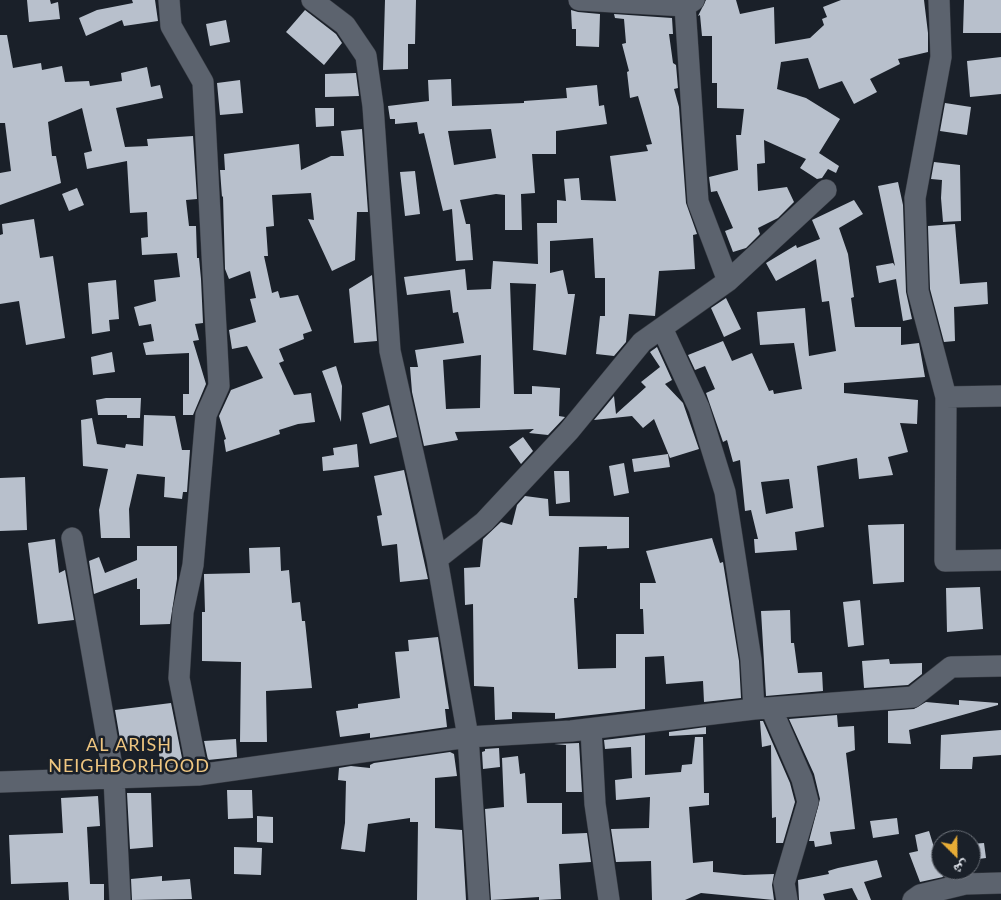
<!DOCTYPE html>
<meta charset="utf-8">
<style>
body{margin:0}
#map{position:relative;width:1001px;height:900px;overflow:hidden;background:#1a2029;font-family:Lato,"Noto Naskh Arabic",sans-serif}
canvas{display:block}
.north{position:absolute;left:931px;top:830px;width:50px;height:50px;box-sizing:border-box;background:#1a2029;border:1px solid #6e737b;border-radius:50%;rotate:157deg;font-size:14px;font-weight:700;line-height:20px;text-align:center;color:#ecf0f7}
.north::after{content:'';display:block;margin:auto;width:18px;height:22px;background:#e7ac36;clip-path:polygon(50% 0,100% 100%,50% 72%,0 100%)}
</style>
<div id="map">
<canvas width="1001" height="900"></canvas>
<div class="north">ش</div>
</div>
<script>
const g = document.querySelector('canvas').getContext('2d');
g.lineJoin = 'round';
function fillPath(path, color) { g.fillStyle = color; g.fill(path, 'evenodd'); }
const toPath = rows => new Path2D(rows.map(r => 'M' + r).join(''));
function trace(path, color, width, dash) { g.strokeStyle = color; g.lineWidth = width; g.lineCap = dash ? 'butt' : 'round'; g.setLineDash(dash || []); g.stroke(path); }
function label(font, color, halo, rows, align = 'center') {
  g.font = font + ' Lato,sans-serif'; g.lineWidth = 5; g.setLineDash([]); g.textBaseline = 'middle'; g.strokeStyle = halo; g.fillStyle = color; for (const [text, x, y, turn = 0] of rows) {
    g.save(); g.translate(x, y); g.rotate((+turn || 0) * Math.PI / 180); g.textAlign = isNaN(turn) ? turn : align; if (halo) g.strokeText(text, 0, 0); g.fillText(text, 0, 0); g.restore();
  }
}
const building = toPath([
 [27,0,50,0,51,4,58,2,60,19,29,22],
 [132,0,155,0,158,21,124,26,122,20,86,36,79,18,97,10,133,3],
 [385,0,416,0,415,44,408,44,408,69,383,70],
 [706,0,736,0,740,14,774,7,775,44,810,38,824,25,822,19,827,17,823,7,841,0,924,0,928,33,928,52,898,59,900,64,870,79,877,92,854,104,842,81,819,89,808,58,781,62,777,89,806,98,840,119,819,153,839,166,836,173,828,169,822,178,817,179,800,168,806,159,764,140,765,163,757,164,758,191,787,187,794,202,778,218,758,228,760,234,746,248,733,252,725,231,733,228,717,191,711,192,709,177,738,170,736,135,741,135,744,109,717,108,717,83,712,83,712,36,702,36,700,15,698,16],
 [964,0,1001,0,1001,33,963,33],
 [305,10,336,34,342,43,324,65,286,32],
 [571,10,578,12,600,14,599,47,576,46,576,29,572,29],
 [614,14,672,18,673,34,669,34,673,63,676,65,678,88,674,89,679,107,686,203,697,234,693,235,695,269,659,271,655,316,629,314,626,342,614,356,596,354,600,316,605,316,605,278,595,278,593,238,550,241,550,273,563,270,568,294,575,294,566,355,533,350,536,284,510,283,514,394,532,394,532,386,560,388,559,416,565,417,548,435,529,433,534,429,455,432,458,440,424,446,412,392,410,367,418,367,415,350,464,343,458,312,453,313,450,290,407,295,404,277,465,269,467,290,491,289,493,261,538,264,537,223,557,223,557,200,566,201,564,179,579,178,581,200,616,201,610,156,648,151,646,145,652,144,638,96,630,98,627,72,629,71,622,44,626,43,624,19,615,18],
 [481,355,480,408,446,409,443,360],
 [226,20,230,42,210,46,206,24],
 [0,35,7,35,13,68,41,63,42,70,62,66,65,82,89,81,90,86,122,81,121,73,147,67,151,87,160,85,163,98,116,108,125,147,148,146,147,139,193,136,197,199,186,200,189,226,196,226,197,258,199,258,201,279,203,323,195,324,199,340,193,341,206,384,193,415,183,415,183,394,189,394,189,353,146,355,143,343,154,341,151,324,139,326,134,307,156,301,154,280,180,277,177,253,142,255,141,238,148,237,147,212,130,213,127,161,87,169,84,153,92,151,82,108,48,122,52,156,56,156,61,183,0,205,0,173,11,171,5,123,0,123],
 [1001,57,1001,94,970,97,967,61],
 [356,73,359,96,325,97,325,74],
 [451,79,452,106,524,103,524,101,567,98,566,88,597,85,599,106,604,105,607,124,556,131,556,154,532,154,535,193,521,194,522,230,505,230,505,195,496,194,460,200,466,224,470,224,473,260,456,261,452,209,443,211,424,133,419,134,417,122,395,124,395,119,390,119,388,106,429,101,428,80],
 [491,129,496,158,454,165,448,131],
 [240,80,243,113,220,115,217,83],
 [945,103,971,107,967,135,940,131],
 [315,108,334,108,334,126,316,127],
 [362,129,368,212,357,212,355,260,332,271,308,219,314,220,311,193,272,195,274,226,266,227,268,256,264,256,272,293,278,291,280,298,298,295,312,331,303,334,304,339,279,349,284,361,279,363,294,395,311,393,315,422,298,424,279,430,280,434,226,452,224,440,226,439,219,416,231,390,263,378,247,346,232,349,229,330,256,322,250,299,256,298,250,271,229,279,225,269,223,196,222,197,220,170,225,170,224,154,299,144,301,170,331,156,344,156,341,131],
 [934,162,960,165,961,221,943,222,941,198,942,180,931,179],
 [415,171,420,214,405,216,400,172],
 [898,182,903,205,906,292,912,319,903,321,896,279,879,283,876,266,893,263,895,266,878,186],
 [77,188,84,205,69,211,62,194],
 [854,200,863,214,839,228,848,254,854,297,851,298,855,327,901,327,901,345,919,343,925,377,844,383,844,393,918,400,917,424,900,423,908,452,888,457,893,475,859,479,857,458,817,466,824,527,795,532,797,550,755,553,754,539,758,539,751,510,745,511,740,460,733,462,727,440,723,442,706,393,715,389,705,366,695,370,688,355,723,341,732,361,752,353,769,391,773,390,774,394,802,389,794,343,760,345,757,312,805,308,809,356,836,351,829,301,822,302,816,259,776,281,766,263,796,245,797,248,820,239,812,220],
 [789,479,793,508,766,514,761,482],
 [34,219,40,258,53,256,65,338,26,345,19,301,0,304,0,235,3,234,2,224],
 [955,224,960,284,987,282,988,304,954,307,955,341,944,342,930,289,928,226],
 [372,275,377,341,354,343,349,289],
 [116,280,119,319,109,320,110,331,92,334,88,283],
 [726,298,741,329,724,337,711,308],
 [657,347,672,380,665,384,683,403,699,449,670,458,654,419,643,428,632,416,594,420,614,396,616,414,646,387,641,382,660,367,650,352],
 [112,352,115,372,93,375,91,357],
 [336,366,342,386,341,422,322,371],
 [106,398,141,398,140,418,127,418,127,415,98,415,96,400],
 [389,405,397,437,370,444,362,413],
 [144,415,175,416,182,450,190,450,187,492,183,492,182,499,164,497,165,477,137,474,129,509,130,538,101,538,99,510,108,469,83,466,81,420,92,418,97,444,125,448,126,444,143,446],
 [523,437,533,451,521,464,509,447],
 [357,444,359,467,323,471,322,457,334,455,333,448],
 [668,454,670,467,634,472,632,459],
 [624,463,629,493,614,496,609,466],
 [404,470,428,579,400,582,397,544,382,546,377,516,382,515,374,476],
 [554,471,569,471,570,502,556,504],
 [25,477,27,530,0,531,0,478],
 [525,496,548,499,549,516,629,517,629,548,607,549,607,546,579,547,577,598,574,598,578,669,616,668,616,634,644,634,643,609,640,609,640,583,656,583,646,551,712,538,720,563,723,562,739,661,741,698,704,702,703,681,666,684,664,656,645,657,645,709,555,719,555,713,512,712,512,719,495,720,494,687,474,686,473,604,465,605,464,568,480,567,483,539,501,522,512,525,517,505],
 [904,524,904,582,873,584,868,525],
 [55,539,59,573,65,570,74,620,38,624,28,543],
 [137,546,177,546,177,579,170,624,140,625,140,589,137,589,137,578,94,594,89,561,99,557,105,573,137,560],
 [280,547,281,571,289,570,292,603,300,602,302,621,305,621,312,688,266,691,267,742,240,742,241,662,202,661,202,612,205,612,204,576,204,574,250,573,249,548],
 [980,587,983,629,947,632,946,588],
 [860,600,864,645,848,647,843,602],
 [790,610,791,643,794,643,798,673,822,672,823,691,766,696,761,611],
 [438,637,449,709,445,709,447,727,370,738,370,733,340,737,336,711,358,708,358,704,400,698,395,652,409,651,408,640],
 [889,659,890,664,922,663,922,674,908,685,864,688,862,661],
 [959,700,998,703,998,705,909,730,911,744,888,743,888,711,914,709,926,702,959,705],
 [171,703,183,763,160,764,158,742,121,745,115,710],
 [837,715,838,727,854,726,855,750,846,753,855,829,830,832,832,844,815,847,814,841,809,841,820,799,814,774,789,719],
 [760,721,763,721,790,783,795,802,783,843,776,843,776,817,772,818,771,745,762,747],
 [706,727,706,734,669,736,669,732],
 [1001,730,1001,755,973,757,972,769,940,769,941,735],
 [645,735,645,775,681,772,682,765,692,764,695,737,703,737,704,793,709,793,709,805,689,807,693,863,713,861,713,872,744,875,774,874,772,885,774,900,701,893,685,900,652,900,651,861,616,862,611,829,649,828,650,797,616,800,615,780,632,778,631,747,605,749,604,740],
 [236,739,237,757,208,760,204,741],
 [579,743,582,792,566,792,566,745,554,744],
 [499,748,500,767,483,769,482,752,485,751,485,749],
 [450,752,454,754,457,776,435,778,435,828,462,830,466,900,417,900,418,822,410,822,410,818,368,824,365,852,341,849,345,823,346,781,338,780,339,768,351,766,370,768,370,765,374,763],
 [518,756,520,774,525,773,527,803,562,803,562,834,587,833,591,862,559,864,561,899,539,900,539,897,491,900,485,809,504,807,502,758],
 [227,790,252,790,253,818,228,819],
 [127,793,151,793,153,847,130,849],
 [98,796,100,826,87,827,90,884,104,884,104,900,69,900,68,882,11,884,9,835,63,833,61,798],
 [257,816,273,817,273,843,257,842],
 [897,818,899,834,873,838,870,821],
 [929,831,943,877,920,882,909,853,918,851,915,835],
 [984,843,986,858,971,860,971,844],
 [234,847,262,848,261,875,234,874],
 [877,860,882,877,864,882,871,900,858,900,852,888,823,894,825,900,799,900,798,880,829,874,828,871,838,868],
 [162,876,162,881,190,879,192,899,132,900,131,879]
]);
const minor = toPath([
 [169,0,171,26,203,82,219,386,206,415,193,565,183,612,179,678,198,775],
 [312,0,345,25,366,56,373,106,390,351,437,559],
 [579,0,685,6],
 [694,0,685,6,698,202,728,281],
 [939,0,941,57,915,198,918,291,946,397,945,561,1001,560],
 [662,328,699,408,725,492,751,660,754,709],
 [946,397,1001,396],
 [72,538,114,778,120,900],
 [771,708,802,779,808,802,784,883,787,900],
 [591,729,595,804,609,900],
 [0,782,198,775,468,737,571,731,754,709,913,697,951,667,1001,666],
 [479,900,468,737,437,559,484,522,569,431,642,342,728,281,826,190],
 [913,900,920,895,965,884,1001,883]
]);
const neighbourhoodNames = [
 ["AL ARISH",129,745],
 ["NEIGHBORHOOD",129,766]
];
fillPath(building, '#b8c0cc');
trace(minor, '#383c44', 22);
trace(minor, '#5c636e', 21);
g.letterSpacing = '1px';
label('18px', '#efc680', '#1a2029', neighbourhoodNames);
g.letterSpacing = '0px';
</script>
